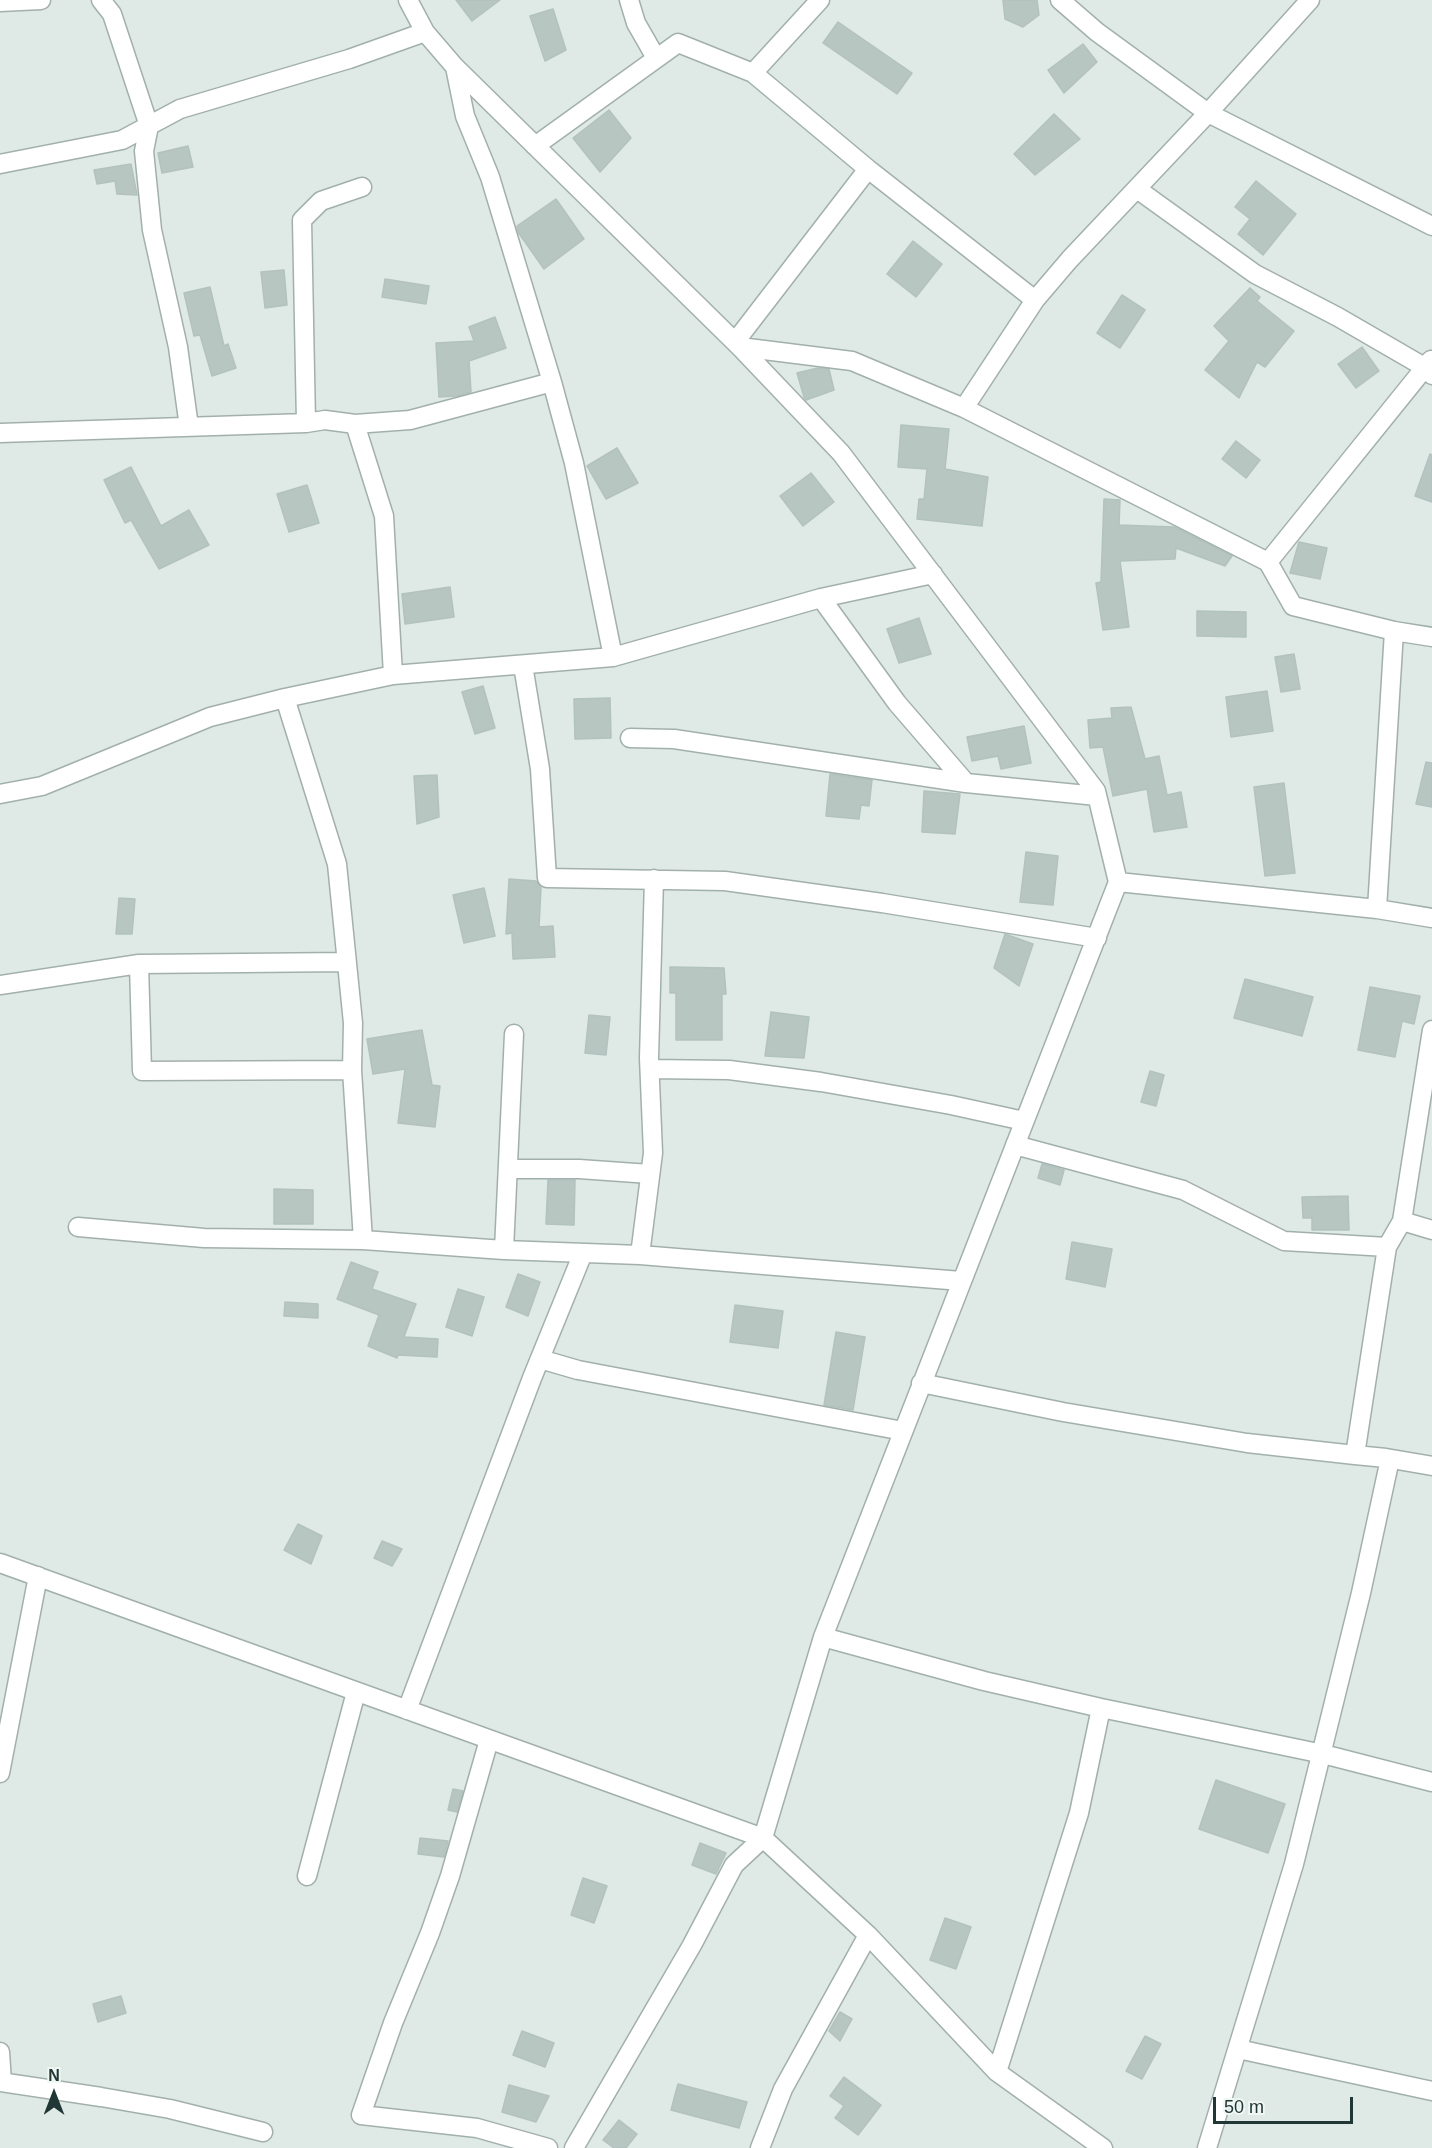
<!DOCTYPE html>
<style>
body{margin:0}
#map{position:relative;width:1432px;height:2148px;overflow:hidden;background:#dfe9e6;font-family:Arial,sans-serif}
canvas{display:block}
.north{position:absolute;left:24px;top:2064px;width:60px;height:60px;-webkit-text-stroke:4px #eff6f3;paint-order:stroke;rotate:0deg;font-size:16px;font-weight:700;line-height:24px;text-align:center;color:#213735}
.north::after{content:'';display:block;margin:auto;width:21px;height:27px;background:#213735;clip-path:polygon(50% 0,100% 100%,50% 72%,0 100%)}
.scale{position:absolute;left:1213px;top:2097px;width:140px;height:27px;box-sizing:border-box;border:3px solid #213735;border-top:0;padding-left:8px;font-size:18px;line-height:21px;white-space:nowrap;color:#213735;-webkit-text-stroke:4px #eff6f3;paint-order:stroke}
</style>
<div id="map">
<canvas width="1432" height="2148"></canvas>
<div class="north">N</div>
<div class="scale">50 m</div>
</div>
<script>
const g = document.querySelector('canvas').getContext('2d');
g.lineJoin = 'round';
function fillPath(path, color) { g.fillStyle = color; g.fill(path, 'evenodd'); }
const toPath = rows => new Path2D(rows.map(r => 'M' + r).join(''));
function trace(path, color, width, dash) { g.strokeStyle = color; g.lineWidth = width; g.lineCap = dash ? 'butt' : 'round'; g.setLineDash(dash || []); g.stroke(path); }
const building = toPath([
 [456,0,500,0,472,21,456,0],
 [1003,0,1037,0,1039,15,1023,27,1005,19,1003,0],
 [553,9,566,50,545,61,530,16,553,9],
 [838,22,912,73,897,94,823,43,838,22],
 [1083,44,1097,62,1064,93,1048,70,1083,44],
 [609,110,631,138,600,172,573,138,609,110],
 [1054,114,1080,139,1035,175,1014,154,1054,114],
 [188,146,193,167,162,173,158,153,188,146],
 [131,164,137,195,117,194,115,181,97,184,94,170,131,164],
 [1256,181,1296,214,1263,255,1238,234,1250,219,1235,207,1256,181],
 [556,199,584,239,544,269,518,232,517,226,556,199],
 [913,241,942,264,916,297,887,274,913,241],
 [284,270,287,305,265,308,261,272,284,270],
 [385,279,429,286,426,304,382,297,385,279],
 [210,287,224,346,228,344,236,368,212,376,200,335,194,336,184,293,210,287],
 [1250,288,1260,297,1257,301,1294,331,1265,367,1257,362,1239,398,1205,370,1229,341,1214,326,1250,288],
 [1122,295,1145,310,1120,348,1097,333,1122,295],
 [495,317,506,348,469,361,471,392,457,396,439,397,436,343,474,341,469,327,495,317],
 [1362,347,1379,371,1356,388,1338,364,1362,347],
 [818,368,829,369,834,390,806,400,804,397,797,373,818,368],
 [901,425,949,429,945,469,988,477,982,526,917,519,919,499,924,499,927,469,898,467,901,425],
 [1236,441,1260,460,1246,478,1222,459,1236,441],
 [617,448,638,483,606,499,587,466,617,448],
 [1430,454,1432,455,1432,502,1415,496,1430,454],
 [131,467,161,526,189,510,209,545,159,569,131,520,125,523,104,480,131,467],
 [811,473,834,502,803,526,780,496,811,473],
 [307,485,319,523,289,532,277,494,307,485],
 [1104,499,1120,500,1119,525,1174,527,1232,556,1225,566,1176,548,1175,559,1120,561,1129,627,1103,630,1096,583,1101,582,1104,499],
 [1299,542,1327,548,1320,579,1290,573,1299,542],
 [450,587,454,617,405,624,402,594,450,587],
 [1197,611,1246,612,1246,637,1197,636,1197,611],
 [919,618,931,654,899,663,887,629,919,618],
 [1294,654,1300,689,1281,692,1275,657,1294,654],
 [483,686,495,728,475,734,462,692,483,686],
 [1267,691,1273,731,1231,737,1226,697,1267,691],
 [610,698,611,738,575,739,574,699,610,698],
 [1131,707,1145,759,1159,756,1167,795,1181,792,1187,827,1154,832,1147,789,1113,796,1103,747,1090,748,1088,720,1112,718,1111,708,1131,707],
 [1024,726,1031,763,1001,769,998,756,972,761,967,737,1024,726],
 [1426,762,1432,763,1432,807,1416,804,1426,762],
 [830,774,872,780,869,806,861,805,859,819,826,816,830,774],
 [437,775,439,817,417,824,414,776,437,775],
 [1284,783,1295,873,1265,876,1254,787,1284,783],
 [924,791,960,794,955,834,922,832,924,791],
 [1026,852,1058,856,1053,905,1020,902,1026,852],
 [509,879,536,881,541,887,539,927,553,926,555,957,513,959,512,933,506,934,509,879],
 [484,888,495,936,464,943,453,895,484,888],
 [119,898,135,899,132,934,116,934,119,898],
 [1005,934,1033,944,1019,986,994,968,1005,934],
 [670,967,724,968,726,994,722,994,722,1040,676,1040,676,993,670,993,670,967],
 [1245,979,1313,997,1302,1036,1234,1018,1245,979],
 [1370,987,1420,996,1414,1024,1402,1021,1395,1057,1358,1050,1370,987],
 [771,1012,809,1017,804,1058,765,1056,771,1012],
 [589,1015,610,1017,606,1055,585,1053,589,1015],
 [422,1030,432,1085,440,1086,435,1127,398,1123,405,1069,373,1074,367,1039,422,1030],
 [1150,1071,1164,1075,1156,1106,1141,1102,1150,1071],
 [1042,1164,1064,1170,1060,1185,1038,1178,1042,1164],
 [548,1180,575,1180,574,1225,546,1224,548,1180],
 [274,1189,313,1190,313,1224,274,1224,274,1189],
 [1348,1196,1349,1230,1312,1230,1312,1218,1303,1218,1302,1197,1348,1196],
 [1072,1242,1112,1249,1105,1287,1066,1279,1072,1242],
 [351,1262,378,1272,372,1289,416,1304,404,1337,438,1339,437,1357,398,1355,397,1358,368,1346,379,1315,337,1299,351,1262],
 [518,1274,540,1282,528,1316,506,1307,518,1274],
 [458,1289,484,1297,472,1336,446,1327,458,1289],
 [285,1302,318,1304,318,1318,284,1316,285,1302],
 [735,1305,783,1311,778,1348,730,1342,735,1305],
 [836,1332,865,1337,853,1410,824,1405,836,1332],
 [298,1524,322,1536,311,1564,284,1550,298,1524],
 [382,1541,402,1549,392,1566,374,1558,382,1541],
 [1216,1780,1285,1804,1268,1853,1199,1829,1216,1780],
 [453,1789,463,1791,457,1812,448,1810,453,1789],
 [420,1838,448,1841,444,1857,418,1854,420,1838],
 [700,1843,726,1853,716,1874,692,1865,700,1843],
 [583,1878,607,1886,594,1923,571,1915,583,1878],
 [945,1918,971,1927,956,1969,930,1960,945,1918],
 [121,1996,126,2013,98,2022,93,2004,121,1996],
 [840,2012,852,2019,840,2041,829,2031,840,2012],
 [522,2031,554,2043,545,2067,513,2055,522,2031],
 [1145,2036,1161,2044,1142,2079,1126,2071,1145,2036],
 [844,2077,881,2105,858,2135,835,2118,844,2106,830,2096,844,2077],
 [678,2084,747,2102,739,2128,671,2110,678,2084],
 [509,2085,549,2096,536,2122,502,2112,509,2085],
 [619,2120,637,2134,626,2148,614,2148,603,2140,619,2120]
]);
const minor = toPath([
 [101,0,112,14,149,126,144,151,152,230,178,347,189,427],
 [408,0,425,32,455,67,740,347,841,453,1096,791,1118,882,823,1637,763,1838,734,1865,692,1945,574,2148],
 [629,0,636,23,656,58],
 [1060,0,1097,32,1208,113,1432,226],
 [0,2,41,0],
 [455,67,465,116,490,177,552,382,574,463,613,657],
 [753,73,820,0],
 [535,146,678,43,753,73,868,169,1035,300],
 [0,164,122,140,180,109,349,59,425,32],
 [1137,189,1255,274,1338,317,1426,368,1432,375],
 [735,342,868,169],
 [740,347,852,361,964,408,1268,562,1293,606,1394,631,1432,637],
 [964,408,1035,300,1070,259,1208,113,1310,0],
 [306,423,302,220,321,201,362,187],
 [355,424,384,516,393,675],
 [0,433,306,423,325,420,355,424,410,420,552,382],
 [1268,562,1431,360],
 [821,598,897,703,966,783],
 [523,665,540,769,547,878,725,881,882,903,1097,938],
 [285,698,337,864,353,1023,352,1070,363,1240],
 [630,738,674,739,966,783,1097,796],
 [0,794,42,786,210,717,285,698,393,675,613,657,821,598,933,574],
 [1118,882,1377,909,1432,918],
 [1377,909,1394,631],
 [139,964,142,1071,352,1070],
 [0,985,139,964,346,962],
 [1432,1030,1402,1221,1387,1247,1355,1455,1386,1458,1432,1466],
 [650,1069,729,1070,821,1082,951,1105,1024,1121],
 [1015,1145,1183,1190,1284,1241,1387,1247],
 [508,1169,579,1169,650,1174],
 [1402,1221,1432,1230],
 [78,1227,204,1238,363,1240,504,1250,640,1255,961,1281],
 [504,1250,514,1034],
 [640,1255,653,1153,649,1058,654,879],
 [540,1359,578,1370,903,1431],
 [921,1383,1063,1412,1247,1443,1355,1455],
 [0,1563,763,1838,868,1935,997,2072,1103,2148],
 [823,1637,984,1681,1101,1708,1323,1754,1432,1782],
 [407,1710,532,1378,583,1253],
 [489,1740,450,1876,430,1933,393,2023,361,2115,477,2128,548,2148],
 [0,1773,38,1576],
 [307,1876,356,1692],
 [1238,2049,1432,2091],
 [0,2052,2,2082],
 [997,2072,1079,1813,1101,1708],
 [0,2082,101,2097,170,2109,263,2132],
 [760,2148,783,2089,868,1935],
 [1207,2148,1294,1864,1361,1593,1390,1459]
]);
fillPath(building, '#b8c6c2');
trace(building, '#b2c2be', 1.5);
trace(minor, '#a2b0ad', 21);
trace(minor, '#fff', 18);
</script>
